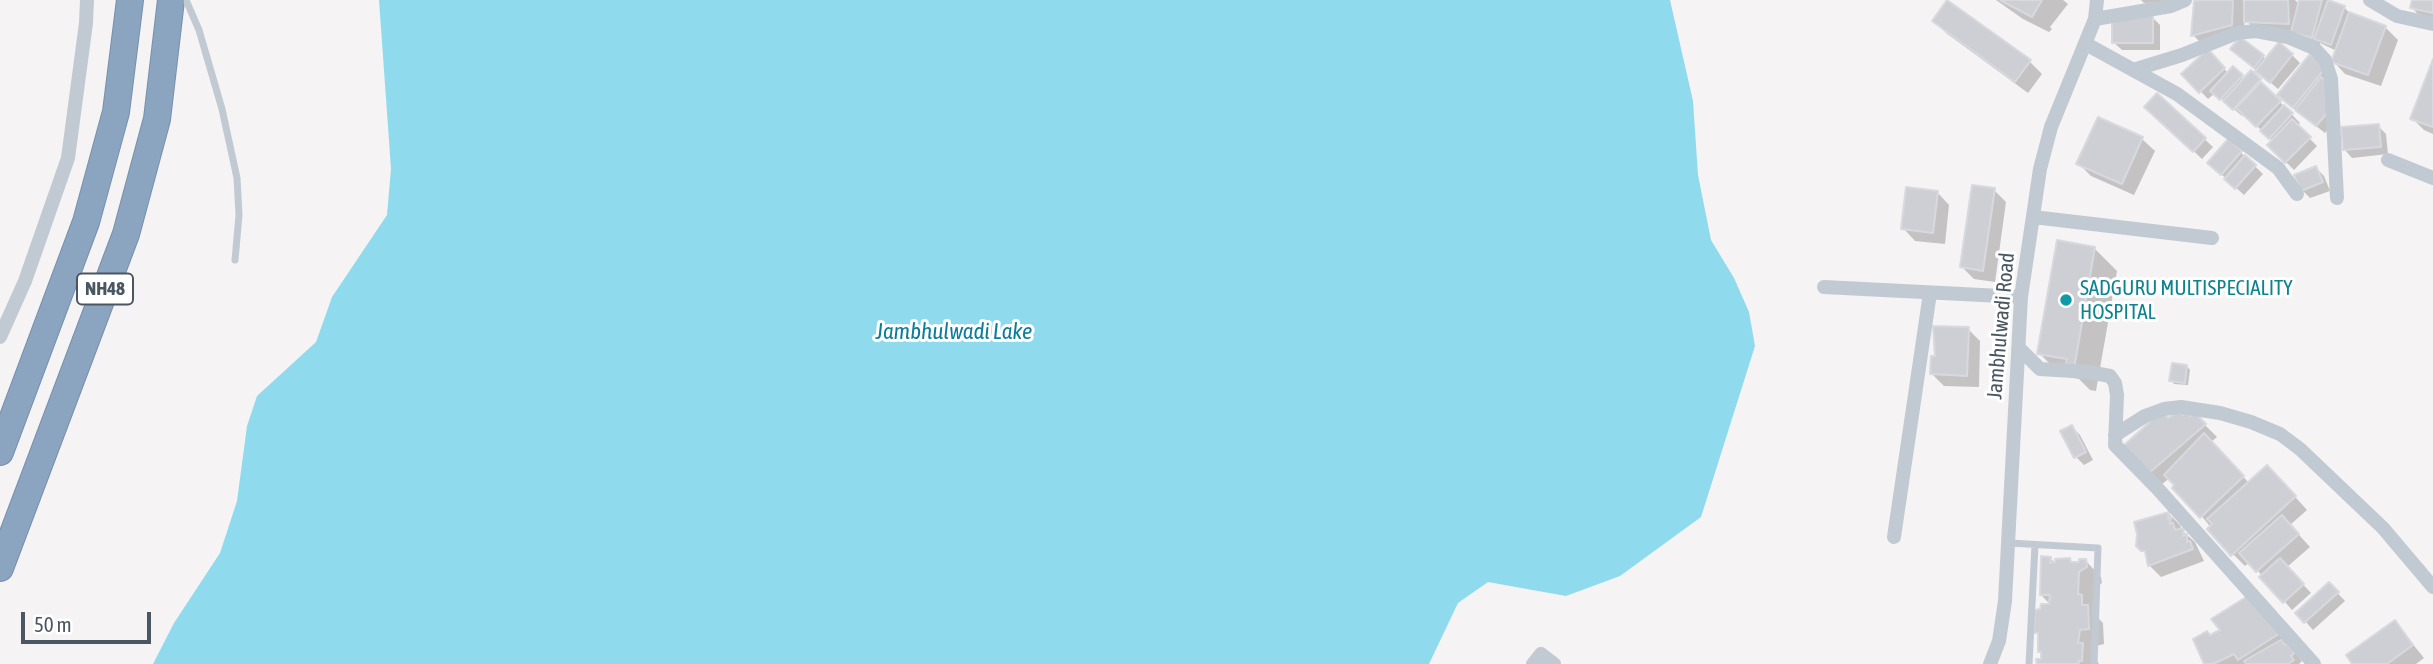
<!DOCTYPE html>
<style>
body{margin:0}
#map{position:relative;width:2433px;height:664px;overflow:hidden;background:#f5f3f3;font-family:"Asap Condensed",sans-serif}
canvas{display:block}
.scale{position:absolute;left:21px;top:612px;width:130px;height:32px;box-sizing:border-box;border:4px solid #4a5661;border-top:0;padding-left:9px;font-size:21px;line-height:24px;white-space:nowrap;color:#4a5661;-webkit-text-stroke:5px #fff;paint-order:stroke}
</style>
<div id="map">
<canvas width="2433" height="664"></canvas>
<div class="scale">50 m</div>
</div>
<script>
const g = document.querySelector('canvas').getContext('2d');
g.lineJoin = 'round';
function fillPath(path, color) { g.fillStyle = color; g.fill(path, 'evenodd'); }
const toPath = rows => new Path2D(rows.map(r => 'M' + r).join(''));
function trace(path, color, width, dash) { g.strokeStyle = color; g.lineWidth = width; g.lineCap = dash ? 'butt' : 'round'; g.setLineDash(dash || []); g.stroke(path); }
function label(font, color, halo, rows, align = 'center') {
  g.font = font + ' "Asap Condensed",sans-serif'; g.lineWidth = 6; g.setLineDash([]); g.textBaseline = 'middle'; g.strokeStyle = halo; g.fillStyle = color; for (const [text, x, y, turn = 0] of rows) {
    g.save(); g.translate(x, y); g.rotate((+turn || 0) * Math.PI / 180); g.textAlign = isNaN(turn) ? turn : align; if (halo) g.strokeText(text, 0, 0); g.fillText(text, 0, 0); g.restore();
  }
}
const water = toPath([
 [379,0,1670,0,1693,101,1698,175,1711,240,1734,278,1749,312,1755,346,1701,517,1620,576,1566,596,1488,582,1458,603,1429,664,153,664,174,623,220,553,237,501,247,426,257,396,316,342,332,297,387,215,391,169]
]);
const shadow = toPath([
 [1996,0,2063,0,2068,4,2050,27,2052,29,2049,32,2023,19],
 [2141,0,2176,0,2176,2,2144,3],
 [2210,0,2242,0,2246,3,2246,0,2295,0,2300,5,2301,0,2330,0,2344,7,2352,16,2385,27,2398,40,2381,86,2345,74,2333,61,2337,51,2320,43,2320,45,2258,33,2245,19,2243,37,2205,47,2193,35],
 [2414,0,2433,0,2433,18,2420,16,2412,8],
 [2152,17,2160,25,2160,50,2122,50,2113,42],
 [1934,20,2030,62,2042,74,2028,93,1946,33],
 [2232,49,2263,56,2266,60,2292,55,2300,63,2278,89],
 [2208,52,2228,73,2233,68,2245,80,2252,73,2300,123,2297,126,2317,146,2294,170,2269,145,2273,141,2244,114,2242,116,2215,93,2208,99,2184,74],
 [2433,64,2433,134,2424,130,2412,118],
 [2324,68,2336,119,2325,133,2287,103],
 [2157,95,2213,147,2202,159,2147,107],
 [2378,126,2386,134,2388,154,2352,158,2344,149],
 [2142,139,2155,151,2134,195,2091,176,2078,163],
 [2229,141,2263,174,2244,195,2209,163],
 [2316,168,2324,176,2330,191,2310,198,2302,190],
 [1994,190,2006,202,1995,282,1974,279,1962,267],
 [1937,192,1949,205,1945,244,1915,241,1903,228],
 [2094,248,2117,271,2096,391,2090,390,2079,379,2062,376,2039,353],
 [1968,329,1980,341,1979,387,1944,386,1932,374,1937,358],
 [2187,366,2190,370,2188,385,2174,384,2171,380],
 [2195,415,2217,437,2211,442,2249,483,2279,479,2307,510,2290,525,2310,547,2287,567,2311,593,2292,610,2250,562,2245,566,2233,554,2170,478,2162,484,2124,448,2168,420,2190,418],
 [2072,427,2080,435,2093,460,2084,465,2076,457],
 [2169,514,2181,526,2180,529,2195,542,2204,561,2161,577,2149,565,2147,555,2138,545,2139,534,2136,523],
 [2050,558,2057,565,2070,560,2074,564,2085,560,2101,577,2102,583,2094,588,2098,618,2103,623,2104,644,2096,646,2094,656,2099,664,2039,664,2043,661,2040,636,2036,632,2052,606,2041,595],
 [2329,584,2345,601,2313,630,2298,613],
 [2250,596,2302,661,2299,664,2206,664,2210,636,2223,631],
 [2395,622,2424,658,2416,664,2355,664]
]);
const building = toPath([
 [1947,0,2031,60,2015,82,1932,21,1947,0],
 [2000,0,2042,0,2032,17,2000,0],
 [2201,0,2233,0,2232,25,2191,36,2194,1,2201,0],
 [2244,0,2288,0,2289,24,2244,22,2244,0],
 [2299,0,2322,0,2312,38,2291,32,2299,0],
 [2328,0,2345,6,2331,45,2314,39,2328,0],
 [2412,0,2433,0,2433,13,2410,8,2412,0],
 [2349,12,2386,26,2368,75,2331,62,2349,12],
 [2153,15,2153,43,2112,43,2112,19,2153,15],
 [2240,37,2264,55,2254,68,2230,49,2240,37],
 [2279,42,2293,54,2270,83,2255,71,2279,42],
 [2208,49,2225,68,2199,93,2181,74,2208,49],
 [2310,54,2326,67,2293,108,2277,95,2310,54],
 [2433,59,2433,127,2410,119,2433,59],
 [2233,66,2243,75,2220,100,2210,91,2233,66],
 [2251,70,2261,79,2233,110,2223,101,2251,70],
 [2321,77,2327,82,2329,111,2316,126,2295,110,2321,77],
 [2261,82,2281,101,2256,127,2236,108,2261,82],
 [2157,93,2206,138,2193,152,2144,107,2157,93],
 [2284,105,2293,113,2269,139,2260,131,2284,105],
 [2098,117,2143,137,2122,184,2076,164,2098,117],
 [2292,119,2311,137,2285,163,2267,145,2292,119],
 [2379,124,2381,147,2343,150,2341,127,2379,124],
 [2228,139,2242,151,2221,175,2207,163,2228,139],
 [2245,155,2256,165,2235,189,2224,179,2245,155],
 [2316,166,2323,182,2301,191,2294,175,2316,166],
 [1972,185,1995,188,1983,271,1960,267,1972,185],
 [1906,187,1938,191,1933,233,1901,229,1906,187],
 [2057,240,2095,247,2074,369,2065,368,2067,359,2037,354,2057,240],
 [1933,326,1969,327,1967,376,1930,374,1931,356,1935,356,1933,326],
 [2172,363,2187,365,2185,383,2169,381,2172,363],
 [2162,411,2168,418,2180,411,2183,415,2186,412,2190,416,2195,413,2206,424,2149,473,2122,447,2162,411],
 [2072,425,2086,452,2074,458,2060,431,2072,425],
 [2204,433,2244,476,2200,518,2172,488,2174,485,2164,475,2204,433],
 [2267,465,2296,496,2231,556,2207,529,2212,524,2207,519,2267,465],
 [2169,512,2168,519,2171,517,2170,524,2173,523,2175,530,2184,528,2183,536,2187,534,2187,542,2190,541,2193,549,2148,566,2145,551,2141,551,2136,546,2137,534,2134,522,2169,512],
 [2282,515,2299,534,2256,572,2239,553,2282,515],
 [2041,556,2051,557,2050,563,2055,562,2055,559,2070,558,2071,562,2079,562,2079,559,2086,559,2087,567,2079,572,2078,594,2082,595,2082,605,2088,605,2089,629,2080,630,2078,643,2083,643,2082,661,2078,661,2079,664,2037,664,2036,659,2041,659,2041,652,2038,652,2038,633,2034,633,2035,610,2040,609,2041,604,2049,604,2050,595,2040,595,2041,556],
 [2280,558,2304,584,2283,603,2259,577,2280,558],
 [2329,582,2339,592,2304,623,2295,613,2329,582],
 [2251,594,2280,633,2238,660,2234,654,2213,664,2204,664,2193,639,2207,631,2210,635,2220,630,2211,619,2251,594],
 [2395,620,2413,645,2387,664,2352,664,2346,655,2395,620],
 [2281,640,2285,645,2289,642,2295,652,2291,656,2294,660,2288,664,2246,664,2244,661,2281,640]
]);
const lane = toPath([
 [186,0,199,30,222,109,237,178,239,215,235,260],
 [2009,543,2098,548,2094,664],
 [2029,664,2035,545]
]);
const street = toPath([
 [2370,0,2397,16,2433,24],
 [2095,19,2171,6,2185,0],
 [2086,44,2177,94,2278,168,2297,194],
 [2133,70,2182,55,2237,33,2256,31,2288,37,2314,48,2325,60,2331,79,2337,198],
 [2388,160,2433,178],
 [2033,217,2212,238],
 [1824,287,2021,297],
 [0,337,25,281,68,158,86,23,87,0],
 [2019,348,2040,369,2089,372,2110,376,2115,383,2117,395,2115,445,2158,489,2314,664],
 [2115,435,2145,416,2164,409,2181,407,2220,413,2251,422,2280,434,2300,449,2383,528,2433,587],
 [1894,537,1930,293],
 [1533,664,1541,654,1554,664],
 [1990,664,1999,641,2005,601,2021,297,2040,169,2051,127,2095,19,2097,0]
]);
const highway = toPath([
 [0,452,86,222,116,112,130,0],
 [0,568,126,234,157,119,171,0]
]);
const markers = [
 [2066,300,7,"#0f9aa8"]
];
const shields = [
 [105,289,56]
];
const shieldNames = [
 ["NH48",105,289]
];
const cultureNames = [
 ["SADGURU MULTISPECIALITY",2080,288],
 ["HOSPITAL",2080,312]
];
const streetNames = [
 ["Jambhulwadi Road",2001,326,-85]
];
const waterNames = [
 ["Jambhulwadi Lake",954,332]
];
fillPath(water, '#90daee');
fillPath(shadow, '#0003');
fillPath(building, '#cdcfd5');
trace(building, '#d7d9de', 2);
trace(highway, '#7690ad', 28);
trace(lane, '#c1cad2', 7);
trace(street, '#c1cad2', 14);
trace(highway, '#8ba5c1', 26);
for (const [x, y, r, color] of markers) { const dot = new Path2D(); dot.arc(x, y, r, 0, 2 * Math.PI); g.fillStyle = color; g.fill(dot); trace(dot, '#fff', 2.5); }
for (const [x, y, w] of shields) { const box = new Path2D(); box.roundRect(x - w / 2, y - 15.5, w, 31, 5); g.fillStyle = '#fff'; g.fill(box); trace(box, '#4a5661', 2); }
label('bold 19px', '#4a5661', null, shieldNames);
label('21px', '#0d838f', '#fff', cultureNames, 'left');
label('21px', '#4a5661', '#fff', streetNames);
label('italic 23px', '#0c7c9b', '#fff', waterNames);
</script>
